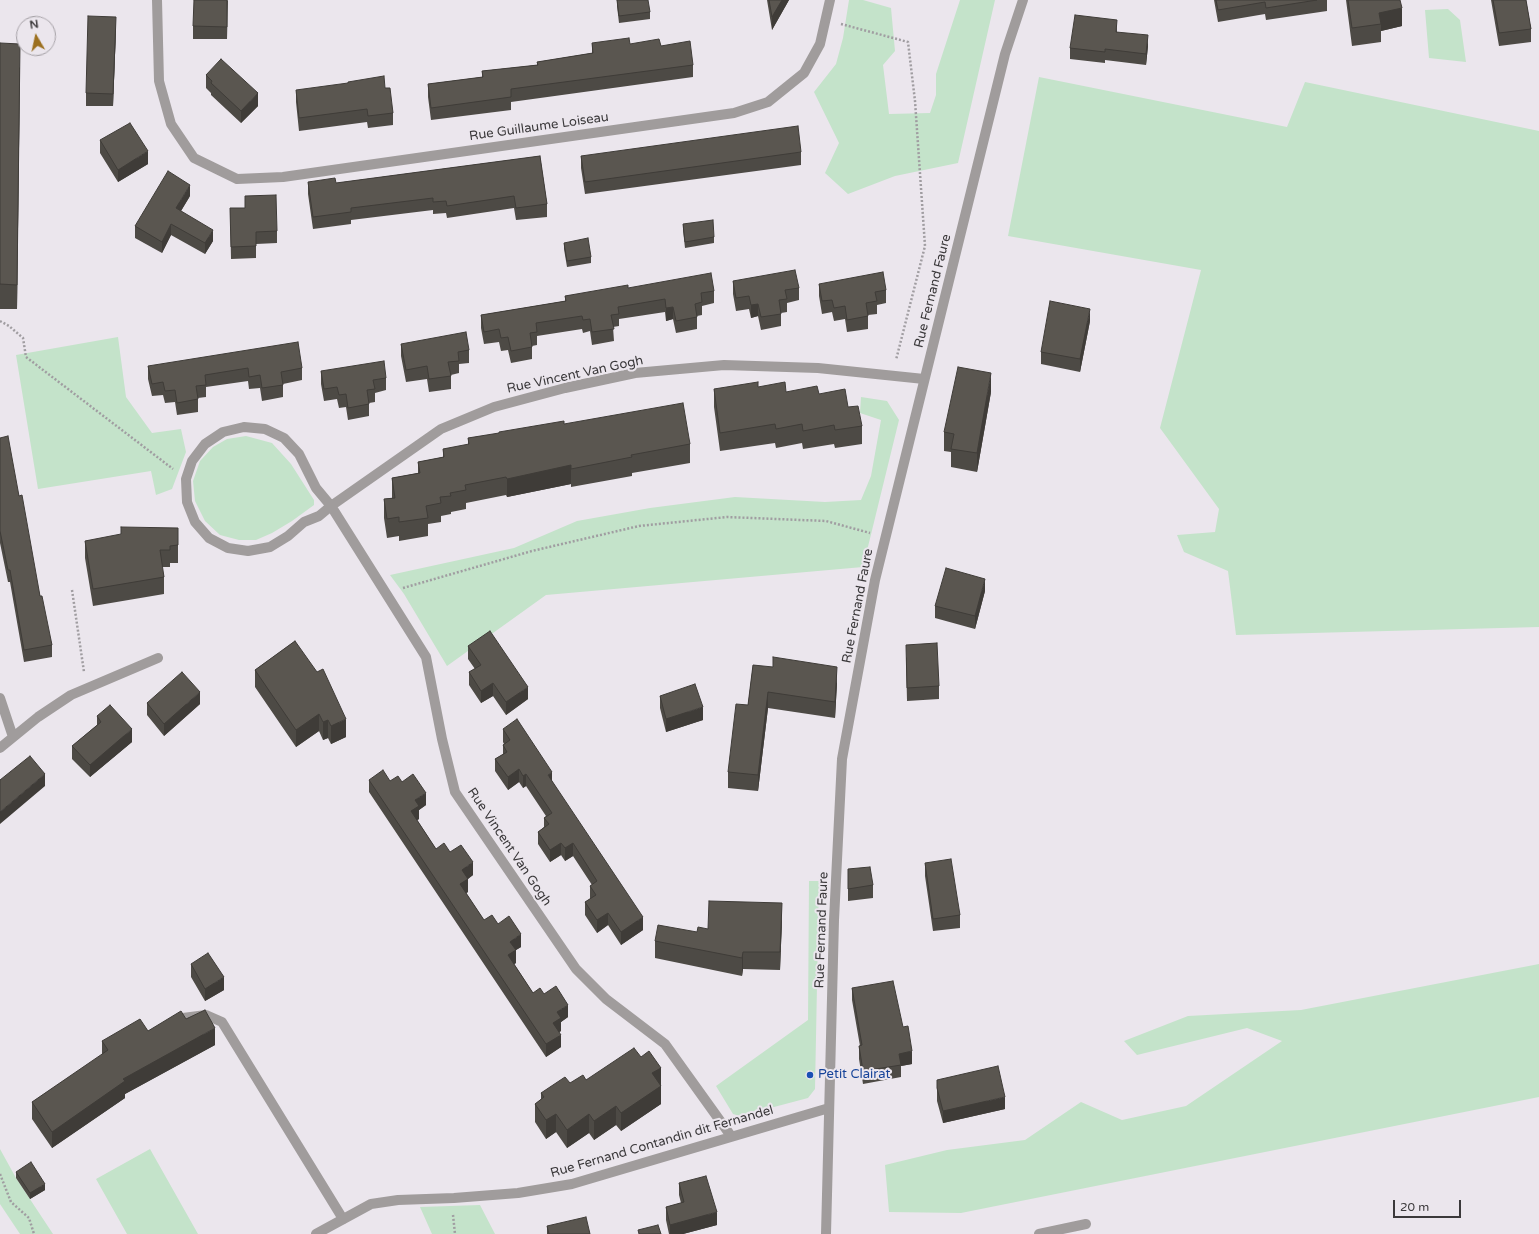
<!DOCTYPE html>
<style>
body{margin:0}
#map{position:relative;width:1539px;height:1234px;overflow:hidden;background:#ebe6ed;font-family:"Varela Round",sans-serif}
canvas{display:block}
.north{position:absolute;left:16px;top:16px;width:40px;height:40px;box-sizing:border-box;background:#ebe6ed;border:1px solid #a5a1a6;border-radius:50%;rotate:351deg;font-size:11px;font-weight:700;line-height:16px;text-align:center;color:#3b393b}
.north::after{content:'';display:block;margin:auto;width:14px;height:18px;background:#9c7020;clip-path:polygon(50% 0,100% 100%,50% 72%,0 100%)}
.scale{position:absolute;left:1393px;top:1200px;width:68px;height:18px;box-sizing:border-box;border:2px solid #3b393b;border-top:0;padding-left:5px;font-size:12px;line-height:14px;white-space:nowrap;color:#3b393b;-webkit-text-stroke:3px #ebe6ed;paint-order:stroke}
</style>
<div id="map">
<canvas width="1539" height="1234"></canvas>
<div class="north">N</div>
<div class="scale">20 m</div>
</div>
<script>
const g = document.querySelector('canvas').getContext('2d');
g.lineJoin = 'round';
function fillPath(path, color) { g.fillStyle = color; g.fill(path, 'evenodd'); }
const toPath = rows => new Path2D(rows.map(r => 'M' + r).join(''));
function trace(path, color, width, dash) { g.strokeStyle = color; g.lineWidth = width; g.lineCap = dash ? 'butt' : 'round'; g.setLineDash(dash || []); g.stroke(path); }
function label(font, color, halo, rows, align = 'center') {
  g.font = font + ' "Varela Round",sans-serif'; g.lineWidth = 4; g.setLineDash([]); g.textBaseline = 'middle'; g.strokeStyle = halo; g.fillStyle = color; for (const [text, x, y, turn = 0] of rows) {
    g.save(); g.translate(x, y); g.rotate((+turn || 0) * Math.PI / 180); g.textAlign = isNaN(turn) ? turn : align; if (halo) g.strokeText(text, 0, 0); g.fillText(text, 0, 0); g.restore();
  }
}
const green = toPath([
 [849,0,863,0,891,8,895,51,883,65,889,114,930,113,936,95,936,74,960,0,995,0,958,163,895,176,848,194,825,173,839,143,814,92,836,64,843,38],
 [1448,9,1460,20,1466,62,1429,58,1425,10],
 [1039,77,1287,127,1305,82,1539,131,1539,627,1236,635,1228,571,1184,552,1177,535,1215,532,1219,509,1160,428,1201,270,1008,236],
 [118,337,126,397,152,433,181,429,186,452,172,489,156,495,151,471,38,489,16,355],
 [861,397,887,401,899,420,863,567,546,595,447,666,404,594,390,575,514,548,577,521,650,508,735,497,825,502,861,500,871,476,881,420,860,413],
 [246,436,272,443,291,464,314,500,314,505,292,521,272,533,256,540,239,540,220,535,205,521,195,501,193,481,200,461,213,447,227,439],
 [809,881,819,881,815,1089,808,1098,740,1116,733,1114,716,1086,808,1020],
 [1539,964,1539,1097,961,1213,889,1212,885,1165,947,1150,1025,1140,1081,1102,1122,1120,1186,1106,1282,1041,1247,1028,1137,1055,1124,1041,1188,1016,1301,1010],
 [0,1149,16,1178,53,1234,20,1234,0,1204],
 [150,1149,198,1234,127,1234,96,1179],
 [480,1205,495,1234,432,1234,420,1207]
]);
const path = toPath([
 [841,24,908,42,915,101,925,246,896,360],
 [0,321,9,326,23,338,26,357,173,469],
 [403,588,532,551,639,526,727,517,826,521,870,533],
 [72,590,84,672],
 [0,1174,11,1202,29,1218,34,1234],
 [453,1215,455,1234]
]);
const lane = toPath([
 [183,1018,206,1015,222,1022,343,1219],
 [1039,1234,1086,1224]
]);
const street = toPath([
 [157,0,159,81,171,124,194,158,237,179,283,177,734,113,768,102,804,73,820,44,830,0],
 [244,427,265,429,284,438,299,454,316,488,331,506,319,516,304,522,288,536,270,547,248,551,228,548,209,538,195,522,187,502,186,479,192,461,205,444,223,432,244,427],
 [0,698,13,737],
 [0,748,38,717,71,695,158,658],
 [731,1136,665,1044,606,999,576,969,455,792,442,739,426,657,331,506,441,429,494,407,565,388,635,373,724,365,818,368,924,379],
 [316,1234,371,1204,398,1200,454,1198,518,1193,572,1184,829,1108],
 [826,1234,834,920,842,759,875,580,1005,54,1023,0]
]);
const wall = toPath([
 [228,0,227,39,193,39,193,26],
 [617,0,650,12,650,19,619,23,617,6],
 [767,0,789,0,772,30],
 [1214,0,1327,0,1327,11,1266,20,1265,14,1218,22],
 [1346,0,1400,0,1402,26,1381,31,1381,42,1352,46],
 [1491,0,1526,0,1531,29,1531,42,1499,46],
 [116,29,113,106,86,106,86,93],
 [1117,32,1148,46,1146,65,1105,60,1105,63,1070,59,1070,48],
 [0,43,20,68,17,309,0,309],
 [592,43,630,44,661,46,693,65,693,77,511,102,511,110,431,120,428,97,428,84,482,77,482,71,537,65,537,62,592,53],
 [206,75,258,106,241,123,211,95,211,93,206,88],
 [385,88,393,113,393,125,368,128,367,122,299,131,296,102,296,90],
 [100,140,148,164,118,182,100,153],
 [801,152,801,165,585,194,581,168,581,156],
 [540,156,547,204,547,217,516,220,514,208,447,218,446,213,433,214,433,210,351,220,351,224,313,229,308,194,308,182,336,183],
 [190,196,181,211,213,241,205,254,171,235,162,253,135,238,135,226],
 [230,208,277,231,277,243,256,244,256,258,231,259],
 [683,224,714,237,714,243,685,248,683,230],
 [564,243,591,257,591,263,567,267,564,249],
 [733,281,799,288,799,300,787,303,787,312,781,313,781,326,761,330,758,316,751,318,749,309,736,311,733,294],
 [819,284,886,290,886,303,877,305,877,314,868,315,868,329,847,332,845,319,834,321,832,312,822,314,819,296],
 [628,288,714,291,714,303,702,306,702,315,697,316,697,329,676,333,673,319,666,321,665,312,619,319,619,326,613,327,614,341,592,345,590,331,583,333,582,329,537,336,537,345,532,346,532,359,511,363,508,350,501,351,499,342,484,344,481,328,481,315,565,301,565,296],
 [1090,321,1080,372,1041,364,1041,352],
 [401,344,469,350,469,363,459,364,459,373,451,375,451,389,429,392,427,379,406,382,401,356],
 [148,366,302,368,302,380,283,384,283,397,262,401,260,388,249,389,248,381,206,387,206,397,198,398,198,412,177,415,175,402,165,403,163,395,152,396,148,379],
 [321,371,386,378,386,390,375,393,375,402,369,403,369,416,348,420,346,407,339,408,337,399,324,401,321,384],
 [758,387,786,392,819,394,848,407,862,426,862,444,835,448,834,444,803,449,802,443,776,448,775,443,720,451,714,407,714,389],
 [991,392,977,472,951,467,951,452,944,451,944,432],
 [564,424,690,444,690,463,632,473,632,476,571,487,571,484,507,497,506,495,466,503,466,509,451,512,451,514,441,516,441,522,428,524,428,536,399,541,399,536,387,538,384,518,384,499,392,498,392,478,418,473,418,462,443,457,443,449,468,445,468,438],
 [0,438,19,496,40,596,52,645,52,657,24,662,10,582,8,582,0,543],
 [178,528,178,563,170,563,170,567,162,567,164,577,164,594,93,606,85,558,85,541],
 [985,591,975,629,935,618,935,606],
 [295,641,346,737,331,744,328,738,323,740,319,731,296,747,255,687,255,670],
 [468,646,528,699,506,715,493,696,481,703,469,685,469,672,475,669,468,659],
 [906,657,939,686,939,699,907,701],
 [753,665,837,683,835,718,768,708,758,791,728,788,728,772,748,705],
 [660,696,703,720,666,732,660,708],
 [147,703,200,704,164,736,147,715],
 [97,716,132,742,90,777,72,759,72,746,97,725],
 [503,729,552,781,643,930,621,945,608,925,597,933,585,915,585,902,590,899,590,886,592,885,573,856,565,861,561,855,550,862,538,844,538,832,544,827,544,818,546,816,526,786,523,788,519,782,508,790,495,771,495,759,503,754,503,745,504,744,503,742],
 [369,780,390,781,426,805,419,810,419,819,417,820,436,849,450,852,473,875,468,879,468,892,466,893,484,920,498,924,521,947,516,950,516,963,514,964,533,993,544,994,568,1017,561,1022,561,1031,559,1032,561,1047,546,1057,369,792],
 [925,863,960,915,960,928,933,931,925,876],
 [848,869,873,885,873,898,848,901],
 [782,920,780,970,743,969,742,976,655,958,655,941,697,932,708,929],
 [191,964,224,990,205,1001,191,977],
 [852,988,903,1027,912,1064,901,1066,901,1077,863,1084,859,1059,859,1046,860,1046,852,1000],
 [186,1019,215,1045,125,1094,125,1098,52,1148,32,1119,32,1102,102,1055,102,1041,148,1031],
 [641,1057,661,1068,661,1104,621,1131,616,1125,594,1140,589,1133,567,1148,556,1132,546,1139,535,1122,535,1104,541,1099,541,1093,570,1083,586,1080],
 [937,1080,1005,1109,943,1123,937,1101],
 [16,1172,45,1190,30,1199,16,1178],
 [679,1183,717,1225,683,1234,669,1234,666,1220,666,1207,681,1203,679,1195],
 [547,1226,590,1234,547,1234]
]);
const shadedWall = toPath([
 [782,0,789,0,772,30,772,17],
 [1402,8,1402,26,1381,31,1381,24,1379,13],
 [116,17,116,29,113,106,113,94],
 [1117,20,1117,31,1116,43,1116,32],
 [1148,35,1148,46,1146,65,1146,54],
 [20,44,20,68,17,309,17,285],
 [258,93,258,106,241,123,241,111],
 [148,151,148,164,118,182,118,170],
 [190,185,190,196,176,219,176,208],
 [171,224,171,235,162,253,162,242],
 [213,230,213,241,205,254,205,243],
 [758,304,758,316,751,318,751,305],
 [673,307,673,319,666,321,666,308],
 [1090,309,1090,321,1080,372,1080,359],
 [991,373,991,392,977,472,977,453],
 [571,465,571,484,507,497,507,479],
 [985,579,985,591,975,629,975,616],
 [837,667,837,683,835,718,835,702],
 [493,683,493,696,481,703,481,691],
 [528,687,528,699,506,715,506,702],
 [200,692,200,704,164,736,164,724],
 [768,692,768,708,758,791,758,775],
 [703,707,703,720,666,732,666,719],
 [319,714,319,731,296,747,296,730],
 [346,719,346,737,331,744,331,726],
 [328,720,328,738,323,740,323,722],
 [132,729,132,742,90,777,90,765],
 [519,769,519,782,508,790,508,777],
 [552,772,552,785,548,775],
 [45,774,45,786,0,824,0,812],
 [526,774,526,786,523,788,523,776],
 [426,793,426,805,419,810,419,819,411,824,411,811,415,800],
 [561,843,561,855,550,862,550,850],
 [573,843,573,856,565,861,565,848],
 [473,862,473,875,465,881,468,879,468,892,460,897,460,884,462,870],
 [782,903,782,920,780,970,780,952],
 [608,913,608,925,597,933,597,920],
 [643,917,643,930,621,945,621,932],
 [521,934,521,947,516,950,516,963,508,968,508,955,510,942],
 [743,952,743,969,742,976,742,958],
 [224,977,224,990,205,1001,205,989],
 [568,1005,568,1017,561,1022,561,1031,553,1036,553,1023,557,1012],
 [215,1028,215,1045,125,1094,125,1098,52,1148,52,1132,123,1079],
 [561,1035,561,1047,546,1057,546,1044],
 [912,1051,912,1064,901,1066,899,1054],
 [661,1068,661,1104,621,1131,621,1113,652,1073],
 [1005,1097,1005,1109,943,1123,943,1111],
 [616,1106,616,1125,594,1140,594,1121],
 [556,1114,556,1132,546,1139,546,1120],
 [589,1114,589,1133,567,1148,567,1130],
 [45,1184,45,1190,30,1199,30,1193],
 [717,1212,717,1225,683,1234,670,1234,670,1225]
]);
const building = toPath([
 [194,0,227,0,227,27,193,26,194,0],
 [617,0,648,0,650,12,619,16,617,0],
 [769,0,782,0,772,17,769,0],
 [1216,0,1317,0,1266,8,1265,2,1218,10,1216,0],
 [1348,0,1400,0,1402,8,1379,13,1381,24,1352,28,1348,0],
 [1493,0,1526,0,1531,29,1499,33,1493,0],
 [1075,15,1117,20,1116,32,1148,35,1146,54,1105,49,1105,52,1070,48,1075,15],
 [88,16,116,17,113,94,86,93,88,16],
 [629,38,630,44,659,39,661,46,690,41,693,65,511,89,511,97,431,108,428,84,483,77,482,71,538,65,537,62,593,53,592,43,629,38],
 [0,43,20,44,17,285,0,284,0,43],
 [221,59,258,93,241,111,211,83,212,81,206,75,221,59],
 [384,76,385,88,390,88,393,113,368,116,367,109,299,118,296,90,348,83,348,82,384,76],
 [130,123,148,151,118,170,100,140,130,123],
 [798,126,801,152,585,182,581,156,798,126],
 [540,156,547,204,516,208,514,196,447,206,446,201,433,202,433,198,351,208,351,212,313,217,308,182,335,178,336,183,540,156],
 [168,171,190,185,176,208,213,230,205,243,171,224,162,242,135,226,168,171],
 [276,195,277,231,256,232,256,246,231,247,230,208,245,208,245,196,276,195],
 [713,220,714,237,685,242,683,224,713,220],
 [588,238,591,257,567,261,564,243,588,238],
 [795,270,799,288,785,290,787,299,779,300,781,314,761,317,758,304,751,305,749,296,736,298,733,281,795,270],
 [883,272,886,290,875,292,877,301,866,303,868,316,847,320,845,306,834,308,832,300,822,301,819,284,883,272],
 [711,273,714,291,701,293,702,302,695,304,697,317,676,321,673,307,666,308,665,299,618,307,619,314,611,315,614,329,592,332,590,319,583,320,582,316,536,323,537,332,530,333,532,347,511,351,508,337,501,338,499,329,484,332,481,315,566,301,565,296,628,285,628,288,711,273],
 [1050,301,1090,309,1080,359,1041,352,1050,301],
 [466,332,469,350,458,352,459,361,448,362,451,376,429,379,427,366,406,370,401,344,466,332],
 [298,342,302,368,281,372,283,385,262,388,260,375,249,377,248,368,205,375,206,385,196,386,198,399,177,403,175,390,165,391,163,382,152,384,148,366,298,342],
 [384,361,386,378,373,380,375,389,367,390,369,404,348,408,346,394,339,395,337,387,324,389,321,371,384,361],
 [958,367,991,373,977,453,951,449,954,434,944,432,958,367],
 [758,382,758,387,785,382,786,392,817,386,819,394,845,389,848,407,858,406,862,426,835,430,834,425,803,431,802,424,776,429,775,424,720,433,714,389,758,382],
 [683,403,690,444,631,455,632,457,571,469,571,465,507,479,506,477,465,485,466,490,450,493,451,496,440,497,441,503,426,506,428,518,399,522,399,517,387,519,384,499,395,498,392,478,420,473,418,462,444,457,443,449,469,444,468,438,499,433,499,432,564,421,564,424,683,403],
 [8,436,19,496,22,495,40,596,42,596,52,645,24,650,10,570,8,570,0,531,0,438,8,436],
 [121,527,178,528,178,545,170,546,170,550,160,550,164,577,93,589,85,541,121,534,121,527],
 [946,568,985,579,975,616,935,606,946,568],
 [490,631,528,687,506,702,493,683,481,691,469,672,481,665,468,646,490,631],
 [295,641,317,672,323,669,346,719,331,726,328,720,323,722,319,714,296,730,255,670,295,641],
 [937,643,939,686,907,688,906,645,937,643],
 [773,657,837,667,835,702,768,692,758,775,728,772,736,704,748,705,753,665,773,667,773,657],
 [182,672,200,692,164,724,147,703,182,672],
 [695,684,703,707,666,719,660,696,695,684],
 [110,705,132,729,90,765,72,746,101,722,97,716,110,705],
 [517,719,552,772,548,775,643,917,621,932,608,913,597,920,585,902,596,895,590,886,597,881,573,843,565,848,561,843,550,850,538,832,549,824,544,818,552,813,526,774,523,776,519,769,508,777,495,759,507,752,503,745,510,740,503,729,517,719],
 [30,756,45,774,0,812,0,780,30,756],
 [383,770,390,781,398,776,402,782,413,774,426,793,415,800,419,806,411,811,436,849,444,843,450,852,461,845,473,862,462,870,468,879,460,884,484,920,492,915,498,924,509,916,521,934,510,942,516,950,508,955,533,993,540,988,544,994,556,986,568,1005,557,1012,561,1018,553,1023,561,1035,546,1044,369,780,383,770],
 [951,859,960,915,933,919,925,863,951,859],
 [870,867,873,885,848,889,848,869,870,867],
 [709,901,782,903,780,952,743,952,742,958,655,941,658,925,697,932,698,927,708,929,709,901],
 [208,953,224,977,205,989,191,964,208,953],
 [893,981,903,1027,908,1026,912,1051,899,1054,901,1065,863,1071,859,1046,862,1045,852,988,893,981],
 [205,1010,215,1028,123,1079,125,1081,52,1132,32,1102,108,1050,102,1041,140,1019,148,1031,181,1011,186,1019,205,1010],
 [634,1048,641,1057,649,1051,661,1068,652,1073,661,1086,621,1113,616,1106,594,1121,589,1114,567,1130,556,1114,546,1120,535,1104,544,1097,541,1093,565,1077,570,1083,583,1075,586,1080,634,1048],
 [998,1066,1005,1097,943,1111,937,1088,937,1080,998,1066],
 [31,1162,45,1184,30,1193,16,1172,31,1162],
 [706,1176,717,1212,670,1225,666,1207,684,1202,679,1183,706,1176],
 [586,1217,590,1234,549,1234,547,1226,586,1217],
 [658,1225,661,1234,639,1234,638,1230,658,1225]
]);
const markers = [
 [810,1075,4,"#1a4fb4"]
];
const streetNames = [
 ["Rue Guillaume Loiseau",539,127,-8],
 ["Rue Fernand Faure",933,291,-76],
 ["Rue Vincent Van Gogh",575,375,-12],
 ["Rue Fernand Faure",858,606,-79],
 ["Rue Vincent Van Gogh",509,847,56],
 ["Rue Fernand Faure",822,930,-88],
 ["Rue Fernand Contandin dit Fernandel",662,1142,-16]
];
const transitNames = [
 ["Petit Clairat",818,1075]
];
fillPath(green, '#c4e3ca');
trace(path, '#a09da1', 2.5, [2, 2]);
trace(lane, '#a09c9c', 10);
trace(street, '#a09c9c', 10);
fillPath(wall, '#4d4a45');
fillPath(shadedWall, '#3f3c38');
fillPath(building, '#5a5650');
trace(building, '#3f3c38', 1);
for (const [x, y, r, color] of markers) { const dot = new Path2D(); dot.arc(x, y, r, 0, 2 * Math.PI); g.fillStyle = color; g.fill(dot); trace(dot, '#ebe6ed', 1.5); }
label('13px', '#3b393b', '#ebe6ed', streetNames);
label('13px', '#164399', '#ebe6ed', transitNames, 'left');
</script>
